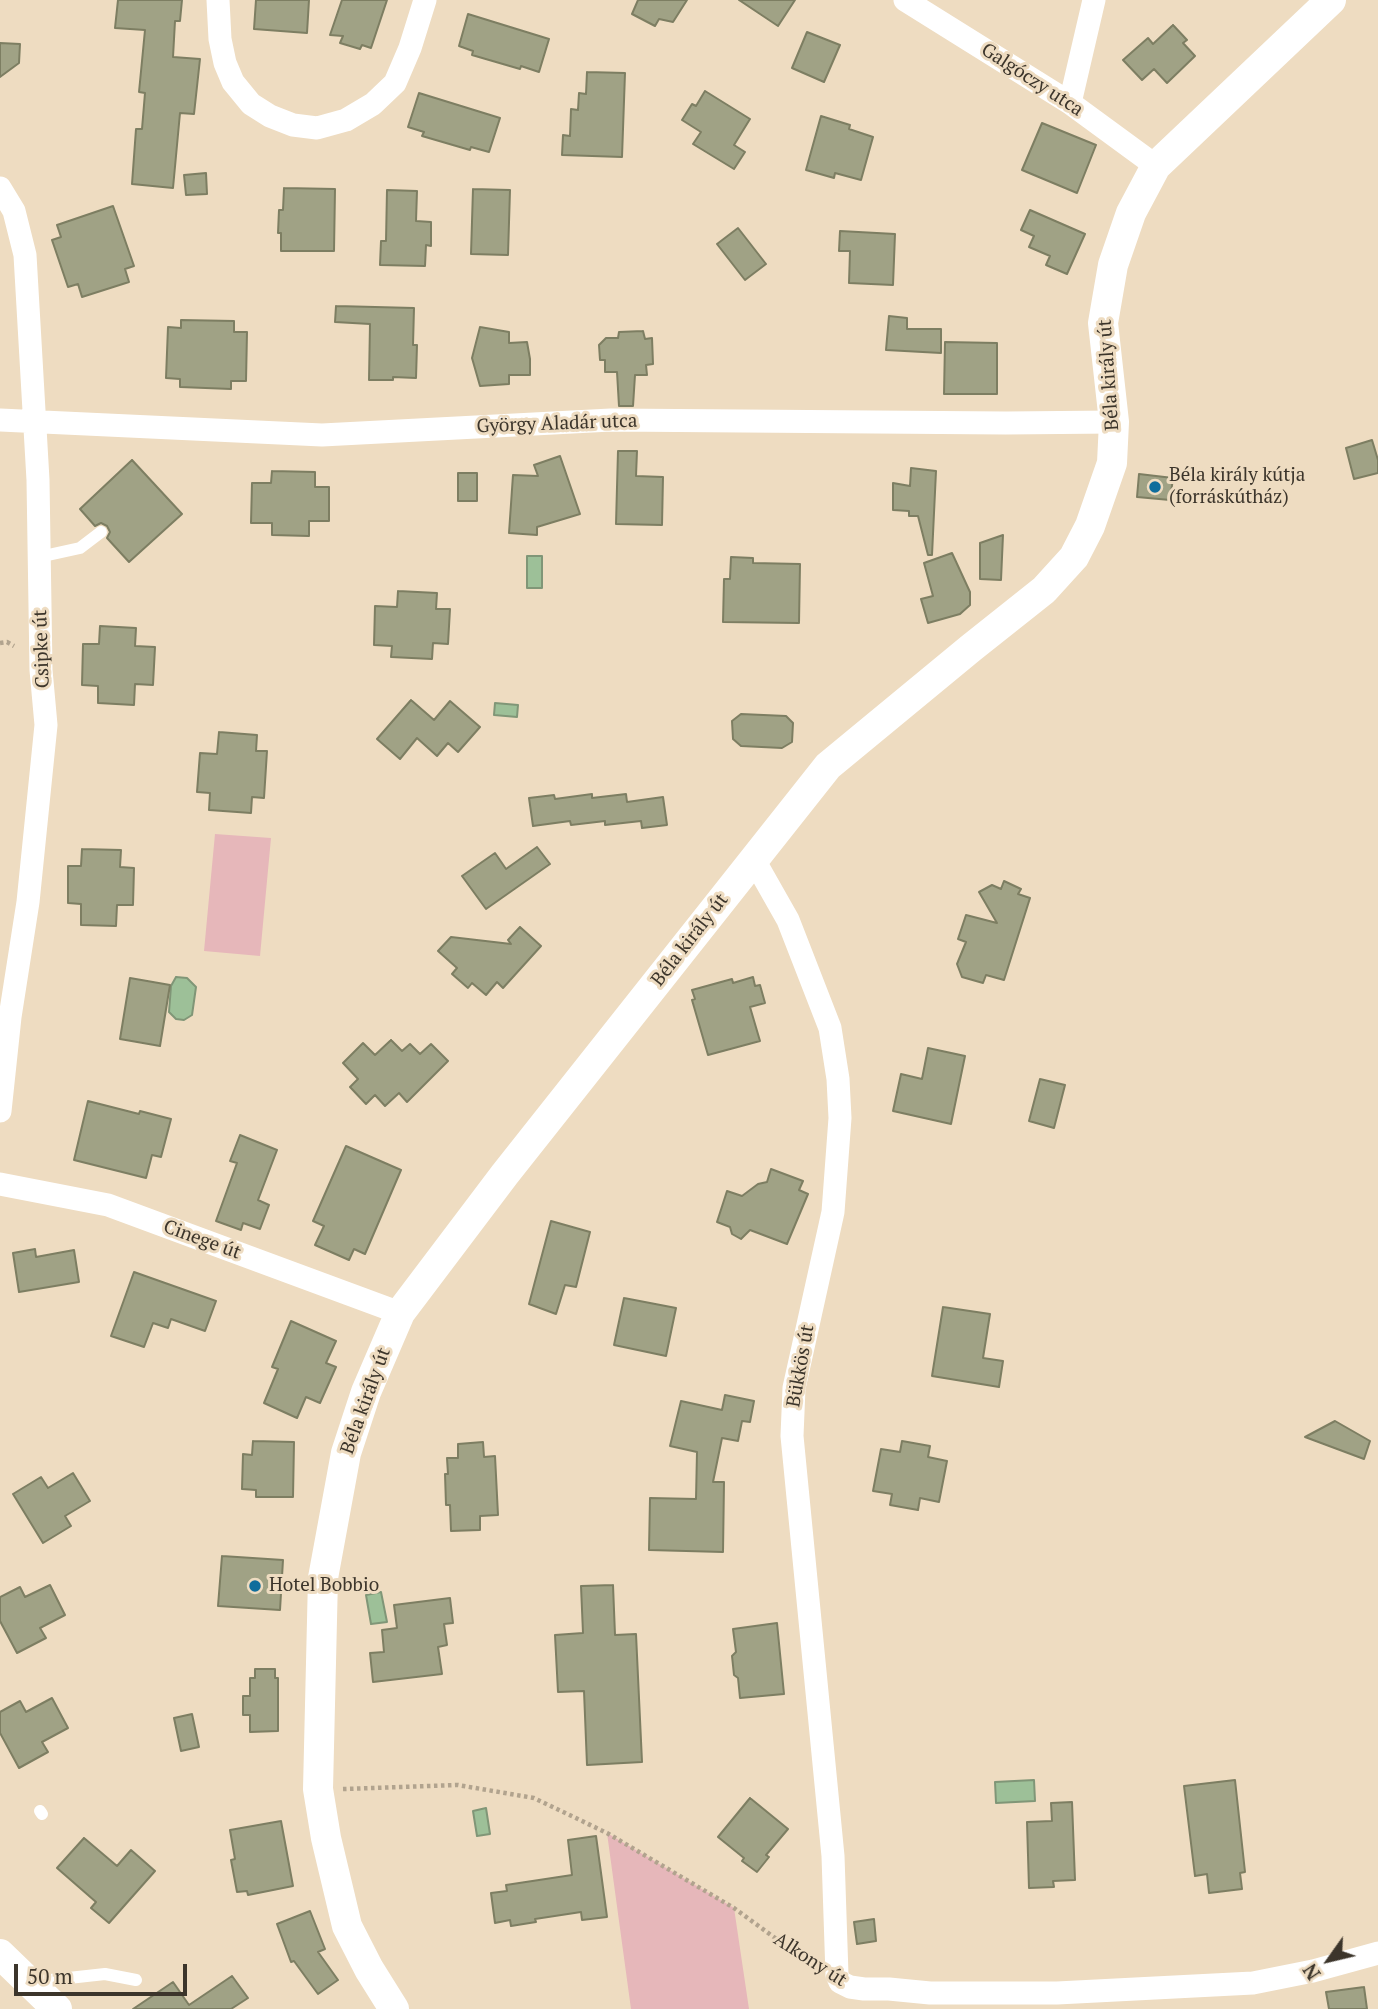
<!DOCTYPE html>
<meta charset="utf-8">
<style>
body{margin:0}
#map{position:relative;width:1378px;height:2009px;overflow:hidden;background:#eedcc1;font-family:"PT Serif",serif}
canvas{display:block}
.north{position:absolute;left:1294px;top:1925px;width:70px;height:70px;-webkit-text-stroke:5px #eedcc1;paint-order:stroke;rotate:236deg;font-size:19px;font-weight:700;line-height:28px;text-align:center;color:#3c352b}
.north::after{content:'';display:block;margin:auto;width:24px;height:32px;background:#3c352b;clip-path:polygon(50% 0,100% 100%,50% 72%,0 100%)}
.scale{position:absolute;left:14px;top:1964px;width:173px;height:32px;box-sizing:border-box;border:4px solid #3c352b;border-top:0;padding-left:9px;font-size:21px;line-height:24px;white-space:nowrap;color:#3c352b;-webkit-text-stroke:5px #eedcc1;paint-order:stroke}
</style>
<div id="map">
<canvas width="1378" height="2009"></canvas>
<div class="north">N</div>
<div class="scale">50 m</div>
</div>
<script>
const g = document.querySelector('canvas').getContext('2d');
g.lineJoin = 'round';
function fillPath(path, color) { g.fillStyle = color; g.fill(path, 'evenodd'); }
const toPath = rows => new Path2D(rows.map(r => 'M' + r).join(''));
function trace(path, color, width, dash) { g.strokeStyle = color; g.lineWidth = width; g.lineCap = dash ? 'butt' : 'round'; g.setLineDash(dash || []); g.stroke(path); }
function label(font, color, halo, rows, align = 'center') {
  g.font = font + ' "PT Serif",serif'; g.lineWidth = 6; g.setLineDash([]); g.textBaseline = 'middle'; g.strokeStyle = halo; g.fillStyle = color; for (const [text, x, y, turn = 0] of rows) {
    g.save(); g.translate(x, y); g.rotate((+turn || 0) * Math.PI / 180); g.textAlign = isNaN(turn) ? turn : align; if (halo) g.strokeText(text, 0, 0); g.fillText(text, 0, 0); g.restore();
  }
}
const green = toPath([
 [215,834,271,838,260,956,204,951],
 [607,1833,734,1908,749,2009,631,2009]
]);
const water = toPath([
 [527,556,542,556,542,588,527,588,527,556],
 [495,703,518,705,517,717,494,715,495,703],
 [176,977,187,978,196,987,192,1015,184,1020,176,1019,169,1012,171,986,176,977],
 [381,1592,387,1622,371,1624,366,1595,381,1592],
 [1034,1780,1035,1801,996,1803,995,1782,1034,1780],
 [486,1808,490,1834,477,1836,473,1811,486,1808]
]);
const building = toPath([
 [118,0,182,0,180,21,175,21,173,57,200,59,194,114,180,113,173,188,132,184,136,129,142,129,145,93,139,92,145,30,115,28,118,0],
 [256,0,309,0,307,33,254,29,256,0],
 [342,0,387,0,371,48,362,45,360,49,340,43,343,36,330,35,342,0],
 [638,0,687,0,673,22,659,19,655,26,632,14,638,0],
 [739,0,795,0,778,26,739,0],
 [468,14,549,39,539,72,521,66,520,69,472,55,473,51,459,46,468,14],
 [1173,25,1187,40,1183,43,1195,56,1167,83,1154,69,1142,80,1123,60,1148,38,1153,44,1173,25],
 [807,32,840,45,824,82,792,68,807,32],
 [0,43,20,44,19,63,0,77,0,43],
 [587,72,625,73,622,157,562,155,563,135,570,136,571,109,578,110,579,93,586,94,587,72],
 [705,91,750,119,734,145,745,152,734,169,693,144,701,132,682,120,692,104,696,106,705,91],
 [419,93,500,118,489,152,471,147,470,150,422,136,424,132,408,127,419,93],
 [821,116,850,125,849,129,873,137,861,180,835,173,834,178,806,170,821,116],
 [1042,123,1096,145,1077,193,1022,170,1042,123],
 [206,173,207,194,186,195,184,175,206,173],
 [284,188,335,189,334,251,281,251,281,233,278,233,279,210,283,210,284,188],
 [473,189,510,190,508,255,471,254,473,189],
 [387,190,417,191,416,221,431,222,431,246,426,245,425,266,380,265,381,241,386,241,387,190],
 [113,206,134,266,125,269,129,282,82,297,78,284,68,287,52,240,61,237,57,225,113,206],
 [1030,210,1085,234,1067,274,1046,265,1050,256,1029,247,1034,236,1021,230,1030,210],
 [738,228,766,264,745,280,717,244,738,228],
 [840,231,895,234,893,285,849,283,850,251,839,251,840,231],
 [336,306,414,308,413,345,417,345,416,378,393,377,393,380,369,380,370,324,335,322,336,306],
 [889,316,907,318,907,329,941,329,941,353,886,350,889,316],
 [181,320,234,321,234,332,247,332,246,381,231,381,231,389,180,387,180,379,166,378,168,327,181,328,181,320],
 [480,327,509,332,509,343,527,342,530,359,530,375,509,375,509,384,480,386,472,358,480,327],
 [643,331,645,339,652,338,653,364,646,365,647,375,635,375,633,406,619,406,617,372,605,372,605,360,600,360,599,345,606,338,618,338,619,332,643,331],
 [945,342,997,343,997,394,944,394,945,342],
 [1372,440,1378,460,1378,473,1354,479,1346,448,1372,440],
 [618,451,637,451,636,476,663,477,662,525,616,524,618,451],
 [560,456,580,514,537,527,537,535,509,533,513,475,538,476,534,465,560,456],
 [132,460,182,514,129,562,107,538,110,532,107,526,101,523,95,526,80,509,132,460],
 [911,468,936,471,932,555,928,555,918,516,909,516,909,511,893,510,893,483,910,486,911,468],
 [272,471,315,472,315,487,329,487,329,521,309,521,309,536,272,535,272,523,251,523,252,483,271,483,272,471],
 [458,473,477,473,477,501,458,501,458,473],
 [1139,474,1173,478,1170,500,1137,497,1139,474],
 [1003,535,1001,580,980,579,980,543,1003,535],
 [952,553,970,592,970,605,960,614,928,623,921,599,933,596,924,563,952,553],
 [731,557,753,558,753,563,800,564,799,623,723,622,724,579,730,579,731,557],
 [398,591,437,593,436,609,450,609,448,644,433,643,432,659,391,657,392,646,374,645,375,606,397,607,398,591],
 [100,626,136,628,135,646,155,647,153,685,135,684,134,705,98,703,98,686,82,685,83,644,99,644,100,626],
 [411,700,434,720,450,701,480,727,458,752,448,743,437,756,417,738,400,759,377,739,411,700],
 [741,714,786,716,793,723,792,742,782,748,741,746,733,739,732,721,741,714],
 [219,732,257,735,256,751,267,751,264,798,252,797,251,813,209,810,210,793,197,792,200,753,217,754,219,732],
 [592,794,592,798,626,794,627,802,663,797,667,825,642,828,641,821,605,825,605,821,571,825,570,821,533,826,529,798,554,795,555,799,592,794],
 [537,847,550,864,486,909,462,876,495,853,506,869,537,847],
 [82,849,121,850,120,867,134,868,133,905,117,905,116,926,81,925,81,904,68,903,68,866,81,866,82,849],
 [1004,881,1021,889,1018,894,1030,898,1004,980,986,975,983,983,962,977,957,964,966,942,958,939,966,915,997,923,979,892,992,885,1001,889,1004,881],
 [520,927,541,946,503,988,497,982,486,995,472,983,468,988,452,974,457,968,438,951,451,937,511,944,508,940,520,927],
 [753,977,755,986,760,985,765,1003,750,1007,760,1041,708,1055,692,1000,695,999,692,990,732,979,733,983,753,977],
 [130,978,170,985,160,1046,120,1039,130,978],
 [391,1040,402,1051,410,1044,420,1054,431,1044,448,1061,407,1102,399,1093,385,1106,375,1095,366,1104,350,1087,358,1079,343,1063,363,1043,375,1055,391,1040],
 [928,1048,965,1056,951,1124,893,1111,901,1074,922,1079,928,1048],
 [1040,1079,1065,1085,1054,1128,1029,1121,1040,1079],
 [88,1101,139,1114,140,1111,171,1119,161,1157,152,1155,146,1178,74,1160,88,1101],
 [240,1135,277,1150,258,1200,269,1205,260,1229,243,1223,241,1230,216,1221,237,1163,230,1161,240,1135],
 [346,1146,401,1170,365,1254,354,1249,349,1260,315,1245,324,1226,313,1221,346,1146],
 [771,1169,803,1181,799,1190,808,1194,787,1244,750,1230,741,1239,732,1234,730,1227,717,1222,727,1191,742,1196,758,1184,767,1182,771,1169],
 [551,1221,590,1232,576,1287,565,1285,556,1314,529,1304,551,1221],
 [35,1249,36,1257,74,1250,79,1282,19,1292,13,1253,35,1249],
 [134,1272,216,1301,205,1331,171,1319,168,1328,153,1323,144,1347,111,1336,134,1272],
 [624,1298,676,1308,666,1356,614,1345,624,1298],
 [943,1307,990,1314,983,1358,1003,1361,999,1387,932,1376,943,1307],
 [291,1321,336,1341,326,1363,336,1367,320,1403,306,1397,297,1418,264,1403,278,1369,272,1367,291,1321],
 [725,1395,754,1401,750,1422,742,1421,738,1441,722,1438,713,1482,724,1482,723,1552,649,1550,650,1498,696,1499,697,1452,670,1446,681,1401,722,1410,725,1395],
 [1335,1421,1370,1441,1364,1459,1305,1437,1335,1421],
 [253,1441,294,1442,293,1497,256,1497,256,1490,242,1489,243,1454,252,1455,253,1441],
 [902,1441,930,1446,928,1457,947,1461,939,1502,920,1498,918,1510,890,1505,892,1494,873,1491,881,1449,900,1452,902,1441],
 [483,1442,484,1457,495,1456,498,1515,480,1516,480,1530,451,1531,450,1505,446,1505,445,1474,448,1474,447,1458,458,1458,458,1444,483,1442],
 [73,1473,90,1501,65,1516,71,1526,43,1543,13,1494,41,1477,48,1488,73,1473],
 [222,1556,283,1560,280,1610,218,1606,222,1556],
 [50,1585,65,1615,40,1628,46,1638,17,1653,0,1621,0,1597,20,1587,25,1597,50,1585],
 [613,1585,615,1635,636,1634,642,1762,587,1765,584,1691,558,1692,555,1635,583,1633,581,1586,613,1585],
 [450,1598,453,1623,444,1624,447,1645,438,1647,442,1674,373,1682,370,1653,384,1652,382,1630,397,1628,394,1605,450,1598],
 [777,1623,784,1694,740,1698,738,1678,734,1675,732,1656,736,1652,733,1629,777,1623],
 [255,1669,275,1669,275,1678,278,1678,278,1731,250,1732,250,1715,243,1715,243,1696,250,1696,250,1678,255,1678,255,1669],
 [52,1698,68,1728,42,1742,48,1752,19,1768,0,1733,0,1712,20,1701,26,1712,52,1698],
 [192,1714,199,1747,181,1751,174,1718,192,1714],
 [1235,1780,1245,1872,1240,1873,1242,1889,1209,1893,1207,1874,1195,1876,1184,1786,1235,1780],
 [750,1798,788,1829,766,1855,769,1857,757,1872,742,1861,744,1858,718,1837,750,1798],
 [1072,1802,1075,1880,1053,1881,1054,1887,1029,1888,1027,1822,1052,1821,1051,1803,1072,1802],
 [281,1821,293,1886,248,1895,247,1891,237,1892,231,1860,235,1859,230,1830,281,1821],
 [596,1836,607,1917,582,1920,581,1912,535,1919,536,1922,511,1926,510,1920,495,1923,491,1893,507,1891,506,1885,572,1875,568,1840,596,1836],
 [84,1838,117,1866,131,1850,155,1871,109,1923,91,1908,96,1902,57,1868,84,1838],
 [310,1911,325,1949,318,1952,338,1980,318,1994,294,1961,291,1962,277,1924,310,1911],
 [874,1919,876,1941,857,1944,854,1922,874,1919],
 [232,1976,248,1998,231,2009,133,2009,173,1982,189,2005,232,1976],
 [1364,1987,1367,2009,1329,2009,1326,1992,1364,1987]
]);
const path = toPath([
 [0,643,7,642,14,646],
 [343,1789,458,1785,534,1798,607,1833,734,1908,816,1968]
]);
const service = toPath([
 [39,557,80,548,101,532],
 [40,1811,42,1814],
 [32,1982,105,1974,136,1980]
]);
const minor = toPath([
 [218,0,220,39,225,63,233,82,251,104,270,116,293,125,317,128,346,120,373,104,395,83,410,48,425,0],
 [905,0,1070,103,1156,166],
 [1070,103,1094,0],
 [0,188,14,211,25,255,38,480,41,670,46,725,28,902,10,1017,0,1111],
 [0,420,322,435,611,420,1006,423,1114,422],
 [754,860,788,920,830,1028,838,1079,840,1118,833,1212,794,1388,792,1436,833,1856,837,1975,840,1982,850,1987,864,1989,889,1989,930,1993,1057,1993,1253,1983,1313,1971,1378,1953],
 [0,1184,108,1205,400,1313]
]);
const tertiary = toPath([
 [0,1954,57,2009],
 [394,2009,369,1969,347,1926,326,1838,318,1789,323,1578,346,1453,366,1392,400,1313,505,1174,828,766,971,648,1044,590,1074,557,1090,526,1112,463,1114,422,1103,323,1113,265,1131,213,1156,166,1331,0]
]);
const markers = [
 [1155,487,7,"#0f6d9c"],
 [255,1586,7,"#0f6d9c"]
];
const streetNames = [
 ["Galgóczy utca",1032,80,33],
 ["Béla király út",1109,375,-94],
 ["György Aladár utca",557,424,-2],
 ["Csipke út",42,649,-92],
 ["Béla király út",690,940,-52],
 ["Cinege út",202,1240,20],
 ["Bükkös út",801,1366,-80],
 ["Béla király út",366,1401,-70],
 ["Alkony út",810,1960,33]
];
const poiNames = [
 ["Béla király kútja",1169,476],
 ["(forráskútház)",1169,498],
 ["Hotel Bobbio",269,1586]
];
fillPath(green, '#e6b7ba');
fillPath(water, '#9dc098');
trace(water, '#809677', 2);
fillPath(building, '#a0a285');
trace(building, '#7d7e62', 2);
trace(path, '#b1a38e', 4.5, [3.5, 3.5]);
trace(service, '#fff', 12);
trace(minor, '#fff', 23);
trace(tertiary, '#fff', 30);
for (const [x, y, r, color] of markers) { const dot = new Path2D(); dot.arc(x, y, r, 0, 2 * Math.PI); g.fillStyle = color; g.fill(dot); trace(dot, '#eedcc1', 2.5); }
label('19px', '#3c352b', '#eedcc1', streetNames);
label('19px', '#3c352b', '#eedcc1', poiNames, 'left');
</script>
